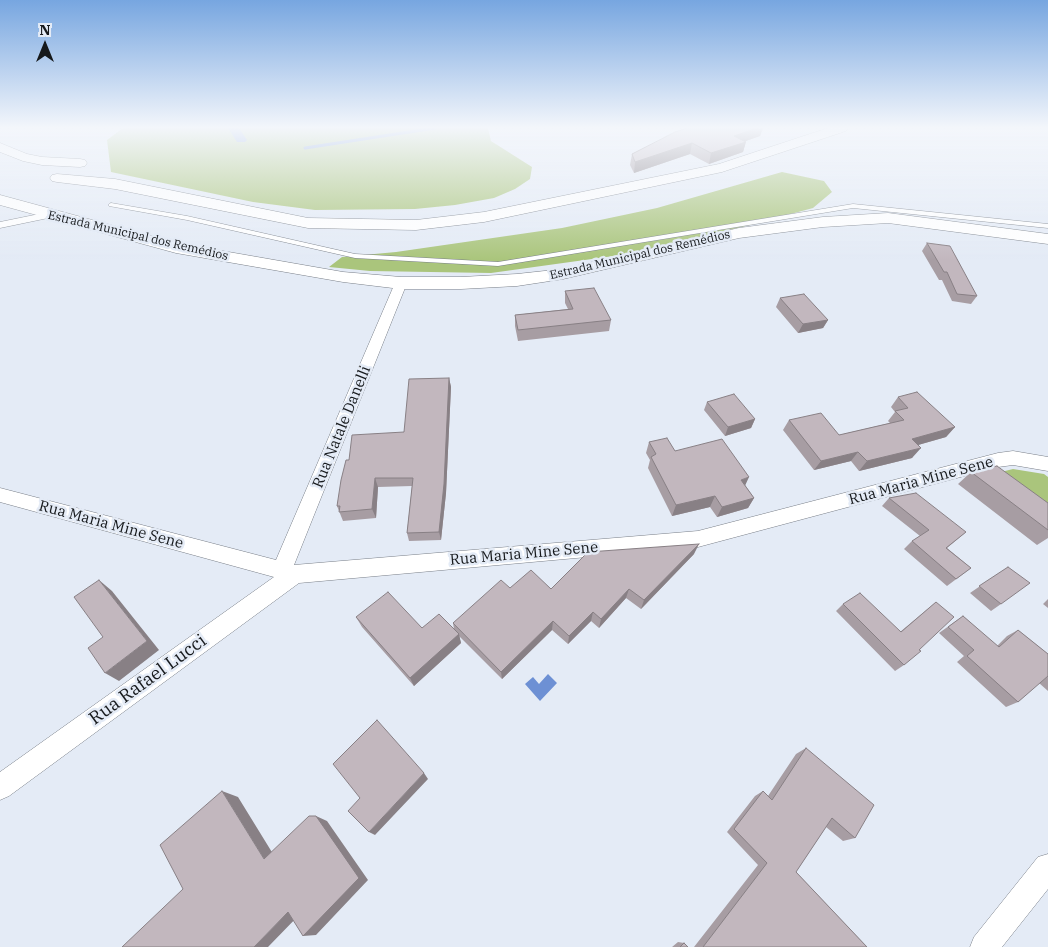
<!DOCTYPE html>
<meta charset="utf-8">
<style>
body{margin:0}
#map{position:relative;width:1048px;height:947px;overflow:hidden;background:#e4ebf6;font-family:"IBM Plex Serif",serif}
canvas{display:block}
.north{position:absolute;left:20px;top:20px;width:50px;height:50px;-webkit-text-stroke:4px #e4ebf6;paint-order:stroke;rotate:0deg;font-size:14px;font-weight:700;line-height:20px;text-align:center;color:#16191c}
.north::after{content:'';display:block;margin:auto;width:18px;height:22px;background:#16191c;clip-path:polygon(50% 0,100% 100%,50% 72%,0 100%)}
</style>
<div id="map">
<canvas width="1048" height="947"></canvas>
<div class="north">N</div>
</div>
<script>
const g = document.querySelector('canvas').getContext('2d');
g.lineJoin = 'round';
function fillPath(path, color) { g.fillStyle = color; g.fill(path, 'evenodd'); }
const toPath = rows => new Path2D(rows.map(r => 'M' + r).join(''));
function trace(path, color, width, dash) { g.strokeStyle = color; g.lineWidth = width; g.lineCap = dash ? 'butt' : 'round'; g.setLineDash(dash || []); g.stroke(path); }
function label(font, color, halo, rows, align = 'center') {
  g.font = font + ' "IBM Plex Serif",serif'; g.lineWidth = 5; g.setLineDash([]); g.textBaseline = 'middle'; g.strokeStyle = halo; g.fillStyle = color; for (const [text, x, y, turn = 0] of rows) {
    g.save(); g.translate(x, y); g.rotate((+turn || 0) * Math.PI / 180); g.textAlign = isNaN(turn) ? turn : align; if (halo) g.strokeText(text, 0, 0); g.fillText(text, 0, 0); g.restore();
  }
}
const green = toPath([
 [123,128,488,128,491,141,532,167,530,179,515,189,494,198,455,205,415,209,315,210,253,202,111,172,107,140],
 [782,172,824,181,832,192,813,208,746,226,628,254,491,273,370,271,329,267,342,257,396,252,562,228,657,208],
 [1013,469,1044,474,1048,477,1048,521,985,476]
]);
const water = toPath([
 [548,674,557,683,540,701,525,684,533,677,539,684]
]);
const stream = toPath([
 [305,148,435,128]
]);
const canal = toPath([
 [228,128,239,128,247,140,245,142,237,142,228,128]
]);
const lane = toPath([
 [111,203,187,216,355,254,498,262,853,204,1048,224,1048,228,853,208,498,266,355,258,187,220,109,206,109,204,111,203]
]);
const street = toPath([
 [49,212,55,215,53,217,0,228,0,222,49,212],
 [401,279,407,283,294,565,698,531,998,453,1013,451,1048,457,1048,471,1013,465,998,467,698,547,299,583,9,796,0,800,0,772,274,577,0,502,0,488,276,560,395,283,401,279],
 [1048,854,1048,889,1002,947,970,947,974,937,1038,857,1048,854]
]);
const secondary = toPath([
 [828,128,848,128,846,131,722,172,484,222,416,230,308,228,115,189,57,182,52,181,50,178,52,175,57,174,115,179,308,218,416,220,484,212,719,164,828,128],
 [0,143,27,154,42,157,80,159,85,160,87,163,85,166,80,167,42,165,23,161,0,152,0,143],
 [0,195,177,243,343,272,401,277,461,277,517,274,563,269,739,228,823,217,888,213,1048,234,1048,244,888,223,823,227,739,238,563,279,517,286,461,289,401,289,343,282,176,253,0,205,0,195]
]);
const wall = toPath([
 [687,128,763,128,760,136,746,141,743,152,709,164,690,154,634,173,630,165,632,154],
 [927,243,977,296,971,304,952,301,942,280,939,280,922,251],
 [565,291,611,320,609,331,518,341,515,326,515,315,568,309,565,303],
 [780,298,828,320,823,328,798,333,776,307],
 [449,378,451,387,446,493,441,540,409,541,407,533,412,486,378,487,376,518,343,521,337,506,349,460,404,432],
 [898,397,955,427,946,437,918,445,912,458,859,471,851,461,814,470,783,430,789,420,839,435,890,423,888,421,895,412,891,407],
 [707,402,755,419,751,428,725,436,704,410],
 [649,442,675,451,745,485,754,498,748,508,717,517,710,507,672,516,648,468,650,460,646,453],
 [971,472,1048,503,1048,538,1037,545,958,484],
 [889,498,966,532,947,548,971,568,947,586,904,549,912,541,920,536,882,506],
 [694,554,641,609,626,598,599,628,591,621,568,644,552,630,502,679,459,636,461,643,414,686,362,627,356,617,422,628,454,629,453,623,510,588,551,589],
 [1008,567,1001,604,991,611,970,593],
 [1048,599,1048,608,1043,604],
 [936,602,919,650,904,665,895,671,836,611,843,604,900,632],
 [963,616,997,646,1007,636,1018,630,1048,654,1048,691,1039,683,1018,702,1006,707,957,662,964,656,939,633],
 [806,748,855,838,843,841,826,827,796,872,867,947,694,947,758,865,727,832,755,796,763,791,768,796,796,754],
 [678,942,684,943,688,947,672,947]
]);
const shadedWall = toPath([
 [757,128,763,128,760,136,731,146,734,136],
 [746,142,743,152,709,164,711,153],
 [692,143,690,154,634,173,635,162],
 [828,320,823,328,798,333,803,324],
 [449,378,451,387,446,493,441,540,439,532],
 [755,419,751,428,725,436,728,427],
 [955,427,946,437,904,449,912,439],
 [921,448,912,458,859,471,867,461],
 [858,452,851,461,814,470,821,461],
 [749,477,744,488,741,480],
 [375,478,378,487,376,518,372,509],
 [715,496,710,507,672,516,676,505],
 [754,498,748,508,717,517,722,507],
 [699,544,694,554,641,609,644,600],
 [99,580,112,591,159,650,119,681,105,673,147,641],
 [629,589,626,598,599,628,601,619],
 [593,612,591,621,568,644,569,636],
 [553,621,552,630,502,679,501,672],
 [459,634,461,643,414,686,410,678],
 [424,773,428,779,375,835,369,832],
 [222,791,238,797,278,862,264,859],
 [316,816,327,821,368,880,316,935,303,936],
 [288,912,302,912,268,947,254,947]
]);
const building = toPath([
 [687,128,757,128,734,136,746,142,711,153,692,143,635,162,632,154,675,132,687,128],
 [927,243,950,246,977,296,957,294,947,272,944,272,927,243],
 [594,288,611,320,518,330,515,315,573,309,565,291,594,288],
 [804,294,828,320,803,324,780,298,804,294],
 [449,378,444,484,439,532,407,533,413,478,375,478,372,509,339,512,340,506,337,506,341,480,346,460,349,460,352,435,404,432,409,379,449,378],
 [917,392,955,427,912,439,921,448,867,461,858,452,821,461,789,420,821,413,839,435,904,420,895,411,908,408,898,397,917,392],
 [734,394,755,419,728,427,707,402,734,394],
 [667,438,675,451,722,439,749,477,741,480,754,498,722,507,715,496,676,505,651,457,656,454,649,442,667,438],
 [997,466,1048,503,1048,530,971,472,997,466],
 [916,493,966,532,946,548,971,568,956,579,912,541,929,530,889,498,916,493],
 [699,544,644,600,629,589,601,619,593,612,569,636,553,621,501,672,453,623,501,580,510,588,531,570,551,589,588,552,699,544],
 [1008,567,1030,583,1001,604,979,586,1008,567],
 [99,580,147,641,105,673,88,648,103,637,74,597,99,580],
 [388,592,422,628,439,614,459,634,410,678,356,617,388,592],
 [860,593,901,632,936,602,954,617,919,650,921,651,904,665,843,604,860,593],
 [963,616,999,647,1018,630,1048,654,1048,676,1018,702,967,656,974,650,948,627,963,616],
 [377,720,424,773,369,832,348,811,360,798,333,764,377,720],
 [806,748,874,805,855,838,832,818,796,872,867,947,703,947,767,863,734,829,763,791,772,800,806,748],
 [222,791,264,859,309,816,316,816,359,878,303,936,288,912,254,947,122,947,183,889,160,845,222,791],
 [684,943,688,947,680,947,684,943]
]);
const farStreetnames = [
 ["Estrada Municipal dos Remédios",138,236,13],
 ["Estrada Municipal dos Remédios",640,255,-13]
];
const streetNames = [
 ["Rua Natale Danelli",342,427,-68],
 ["Rua Maria Mine Sene",921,481,-15],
 ["Rua Maria Mine Sene",111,525,15],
 ["Rua Maria Mine Sene",524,554,-5]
];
const nearStreetnames = [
 ["Rua Rafael Lucci",148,680,-36]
];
fillPath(green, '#aac57c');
fillPath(water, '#6d90d4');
trace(stream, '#6d90d4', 3);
fillPath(canal, '#6d90d4');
trace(lane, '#797f88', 1);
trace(street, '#797f88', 1);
trace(secondary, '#797f88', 1);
fillPath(lane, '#fff');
fillPath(street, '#fff');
fillPath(secondary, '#fff');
fillPath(wall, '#a79da3');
fillPath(shadedWall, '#888085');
fillPath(building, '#c2b7be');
trace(building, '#888085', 1);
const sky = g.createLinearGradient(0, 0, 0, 260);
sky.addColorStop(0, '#77a6e0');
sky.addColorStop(0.49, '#f3f6fb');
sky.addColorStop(1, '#f3f6fb00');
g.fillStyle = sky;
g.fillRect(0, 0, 1048, 260);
label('12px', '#16191c', '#e4ebf6', farStreetnames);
label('15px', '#16191c', '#e4ebf6', streetNames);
label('18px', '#16191c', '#e4ebf6', nearStreetnames);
</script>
